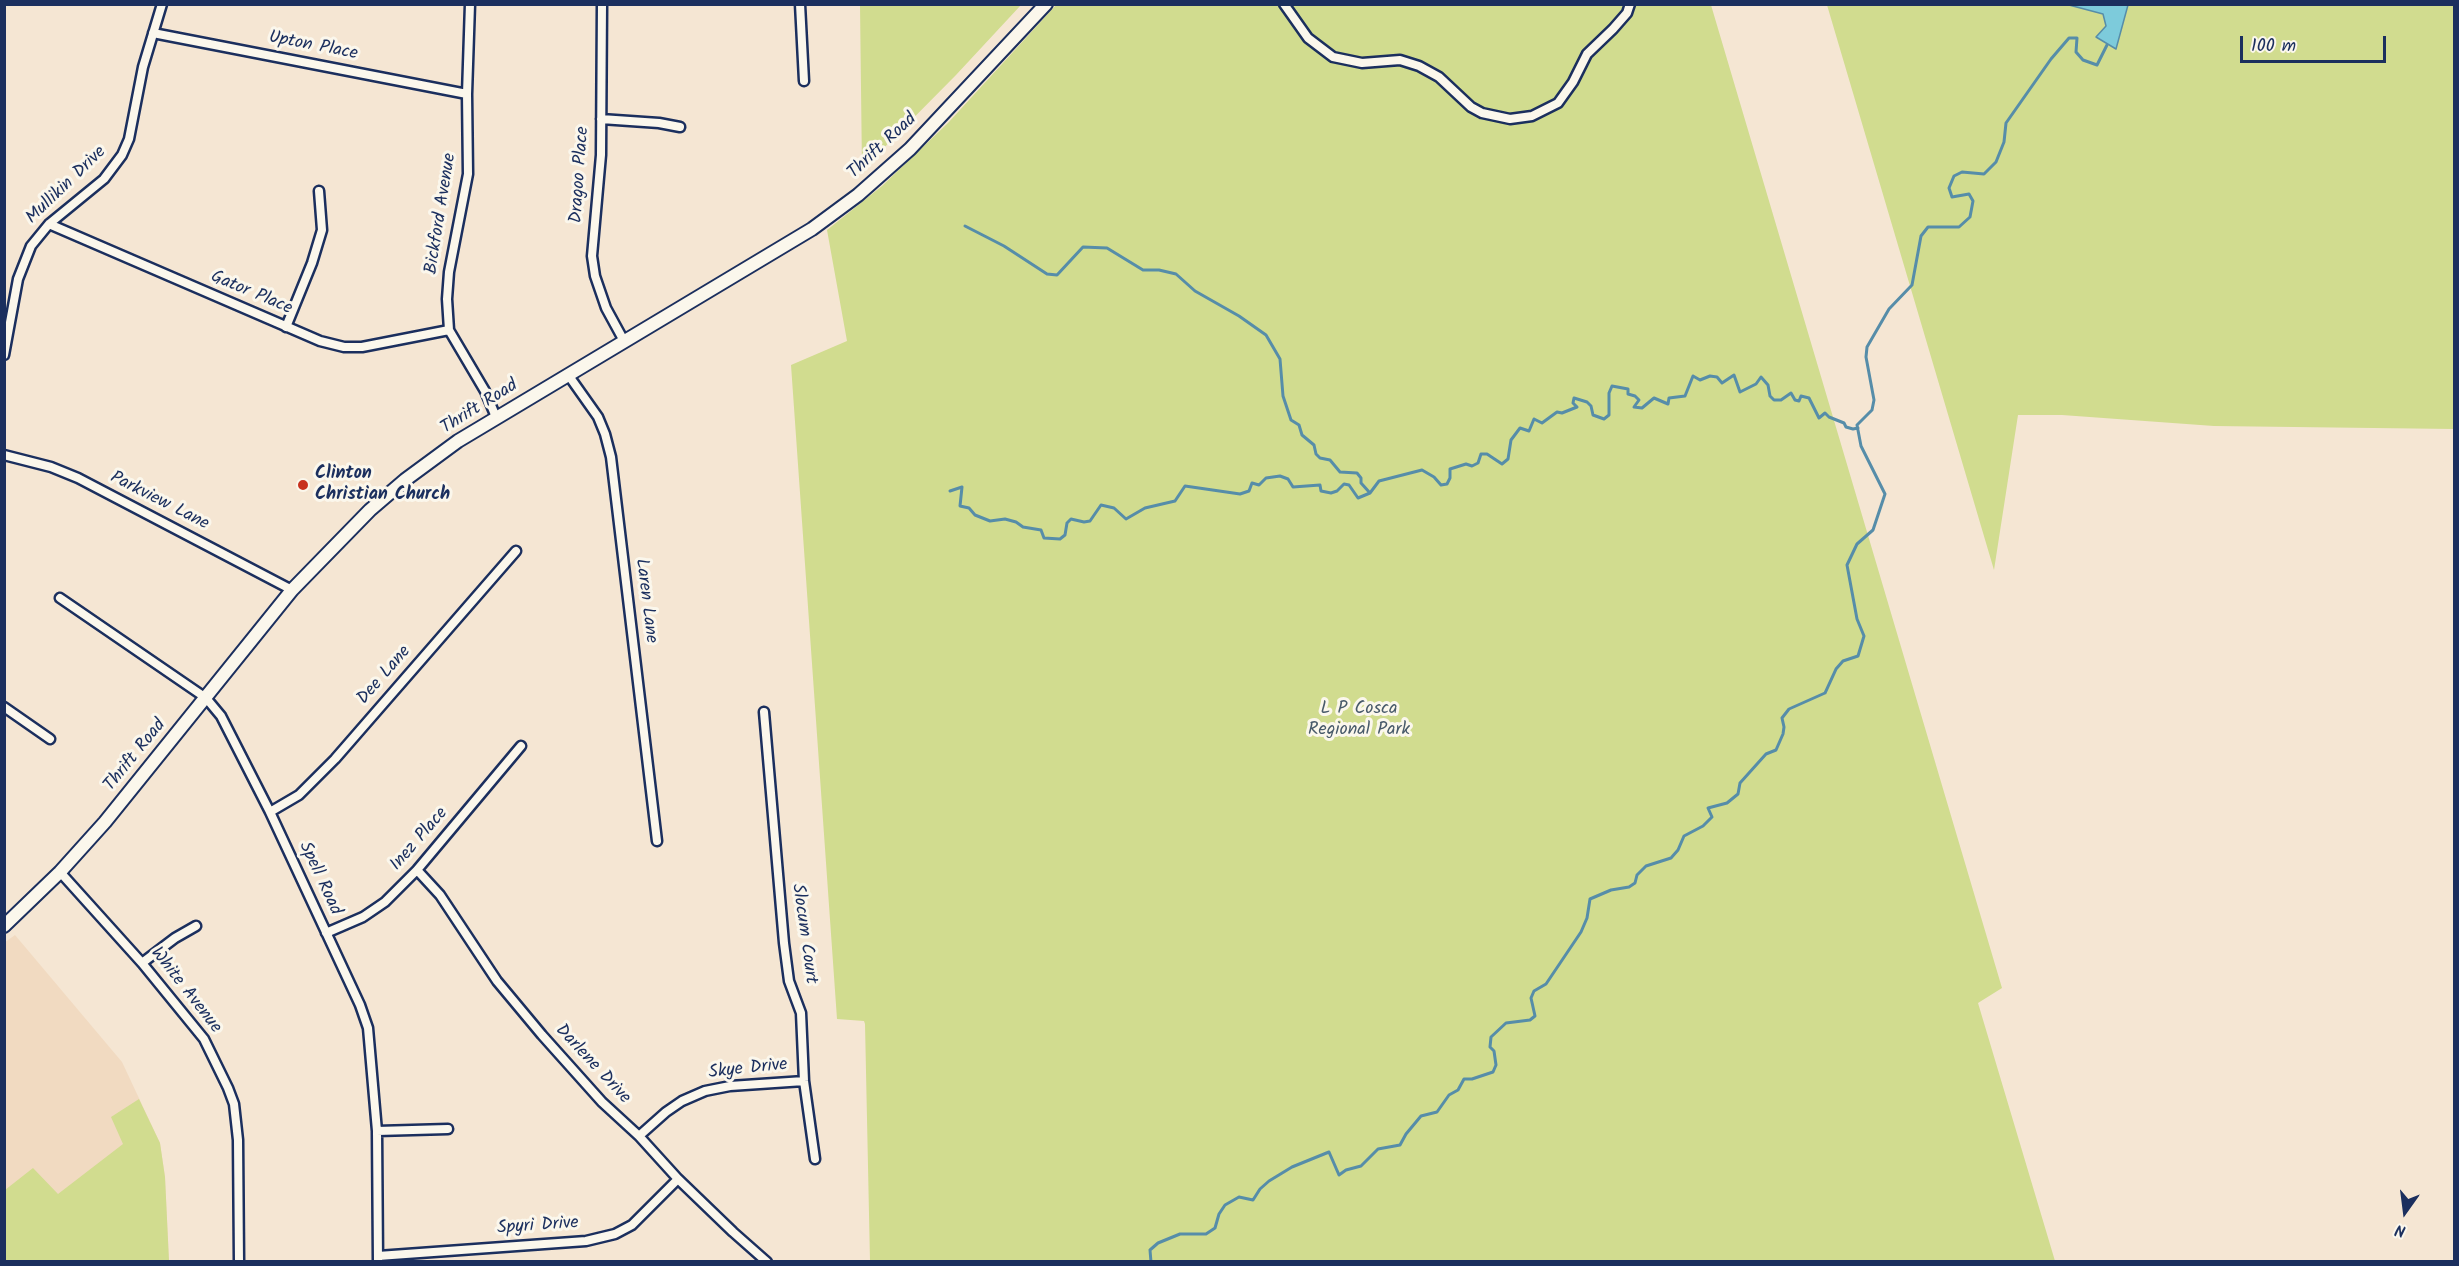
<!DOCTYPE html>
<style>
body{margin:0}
#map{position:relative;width:2459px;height:1266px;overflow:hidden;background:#f5e6d3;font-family:Kalam,sans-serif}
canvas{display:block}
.frame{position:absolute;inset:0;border:6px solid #1b2f5e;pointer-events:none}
.north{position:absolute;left:2375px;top:1182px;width:60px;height:60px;-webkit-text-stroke:4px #fbf7ec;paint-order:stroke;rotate:194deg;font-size:16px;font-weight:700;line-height:24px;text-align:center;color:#1b2f5e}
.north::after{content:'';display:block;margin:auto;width:21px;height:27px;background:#1b2f5e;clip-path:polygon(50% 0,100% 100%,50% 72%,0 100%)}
.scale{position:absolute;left:2240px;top:36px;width:146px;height:27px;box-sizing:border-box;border:3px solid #1b2f5e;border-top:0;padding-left:8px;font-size:18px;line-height:21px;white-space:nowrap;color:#1b2f5e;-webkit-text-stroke:4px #fbf7ec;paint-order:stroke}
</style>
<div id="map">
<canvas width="2459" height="1266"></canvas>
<div class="frame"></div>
<div class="north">N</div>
<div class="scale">100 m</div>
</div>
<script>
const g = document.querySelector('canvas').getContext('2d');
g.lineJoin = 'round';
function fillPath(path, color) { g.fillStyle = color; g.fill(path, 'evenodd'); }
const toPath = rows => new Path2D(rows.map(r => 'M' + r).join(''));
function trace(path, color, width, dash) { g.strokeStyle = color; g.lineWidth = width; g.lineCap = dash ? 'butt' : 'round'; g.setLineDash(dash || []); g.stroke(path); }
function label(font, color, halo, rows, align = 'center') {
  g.font = font + ' Kalam,sans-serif'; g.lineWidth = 6; g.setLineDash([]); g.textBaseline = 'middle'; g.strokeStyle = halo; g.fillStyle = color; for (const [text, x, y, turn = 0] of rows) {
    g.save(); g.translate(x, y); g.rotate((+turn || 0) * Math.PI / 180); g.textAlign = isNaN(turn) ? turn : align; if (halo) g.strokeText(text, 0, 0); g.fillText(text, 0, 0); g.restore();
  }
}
const built = toPath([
 [15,935,122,1062,160,1143,165,1177,169,1261,5,1262,4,943]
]);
const green = toPath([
 [860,5,1021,5,956,75,862,170],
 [1056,5,1711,5,2002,988,1978,1003,2055,1261,870,1261,865,1024,864,1021,837,1019,791,365,847,341,827,230,882,186,948,123],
 [1827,5,2454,5,2454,429,2214,426,2062,415,2018,415,1994,570],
 [139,1099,160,1143,165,1177,169,1261,5,1261,5,1190,33,1168,58,1194,123,1144,111,1117]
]);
const water = toPath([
 [2069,5,2128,5,2116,49,2096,37,2106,26,2103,14,2069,5]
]);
const stream = toPath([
 [965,226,1004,246,1047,274,1057,275,1083,247,1107,248,1143,270,1159,270,1176,274,1195,291,1239,316,1266,335,1280,359,1283,396,1291,420,1299,425,1302,435,1314,445,1316,454,1320,458,1330,460,1340,472,1357,473,1361,478,1361,483,1370,493],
 [950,491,962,487,960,506,969,508,975,515,990,521,1005,519,1016,522,1023,527,1041,530,1044,538,1060,539,1065,535,1067,523,1071,519,1084,522,1090,521,1101,505,1114,508,1126,519,1145,508,1175,501,1185,486,1240,494,1249,491,1252,483,1259,485,1266,478,1280,476,1288,479,1293,487,1320,485,1321,491,1331,493,1337,491,1344,484,1349,485,1358,498,1370,493,1379,481,1422,470,1434,477,1441,485,1447,484,1450,478,1450,469,1466,464,1472,466,1478,463,1481,454,1487,454,1502,464,1508,459,1511,440,1520,428,1529,431,1534,419,1542,423,1557,412,1562,413,1577,407,1573,403,1574,398,1587,402,1591,406,1593,415,1604,419,1609,415,1609,393,1612,386,1628,389,1628,394,1635,396,1639,400,1634,407,1642,408,1654,398,1668,404,1669,398,1685,396,1693,376,1700,380,1710,376,1717,377,1722,383,1734,375,1740,392,1756,384,1761,377,1768,385,1770,396,1774,400,1781,400,1791,393,1795,400,1799,401,1801,396,1809,398,1819,418,1825,413,1829,417,1844,423,1846,427,1853,429,1858,428],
 [1151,1262,1150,1250,1158,1243,1180,1234,1206,1234,1215,1228,1219,1214,1225,1205,1239,1197,1253,1200,1260,1189,1269,1181,1292,1167,1329,1152,1339,1175,1346,1170,1361,1166,1378,1149,1400,1145,1406,1134,1421,1116,1437,1112,1449,1095,1458,1090,1464,1079,1472,1079,1493,1072,1496,1065,1494,1051,1490,1047,1491,1037,1506,1023,1530,1020,1535,1016,1531,998,1534,991,1546,984,1581,932,1587,918,1590,899,1611,890,1629,887,1635,883,1637,875,1646,866,1671,858,1678,850,1684,836,1703,826,1712,817,1708,808,1727,803,1738,794,1740,783,1766,754,1776,750,1783,734,1784,727,1782,718,1789,709,1825,693,1836,669,1843,661,1858,656,1864,636,1857,619,1847,565,1857,544,1873,530,1885,494,1861,446,1857,425,1872,410,1874,400,1866,357,1867,347,1889,309,1912,285,1921,236,1928,227,1959,227,1970,217,1973,201,1969,194,1952,197,1949,188,1954,176,1962,172,1984,174,1996,162,2004,142,2006,123,2051,59,2069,38,2077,38,2076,52,2083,60,2097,65,2107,45]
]);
const street = toPath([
 [470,4,467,94,468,174,449,272,447,299,449,330,485,391,496,417],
 [602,4,601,155,592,256,595,276,606,308,624,341],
 [800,4,804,81],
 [1284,4,1308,38,1333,57,1362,63,1400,60,1419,66,1439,77,1471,107,1482,113,1510,119,1532,116,1558,103,1573,82,1587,54,1613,29,1627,13,1630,4],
 [153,33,467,94],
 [601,119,659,123,680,127],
 [49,224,320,341,344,347,362,347,449,330],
 [286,327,312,263,322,230,319,191],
 [4,355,18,279,31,246,49,224,104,179,122,155,129,139,143,67,162,4],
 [569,376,598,417,605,434,611,457,657,841],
 [4,455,51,467,78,478,292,590],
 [60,598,206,698,221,716,270,812,360,1005,368,1028,377,1131,378,1262],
 [4,707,50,739],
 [764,712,784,943,789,981,801,1013,804,1081,815,1159],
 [270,812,299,795,335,759,516,551],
 [417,870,440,895,497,981,542,1035,602,1102,639,1136,678,1179,733,1232,767,1262],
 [60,872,142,963,204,1039,228,1088,234,1104,238,1140,239,1262],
 [326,933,363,917,385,902,417,870,521,746],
 [142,963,175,938,196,926],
 [377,1131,448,1129],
 [639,1136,666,1112,682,1101,705,1091,730,1086,804,1081],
 [378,1256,586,1241,615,1234,632,1225,678,1179]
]);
const secondary = toPath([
 [4,926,60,872,105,822,292,590,370,510,405,480,458,441,812,229,858,195,910,149,1046,4]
]);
const markers = [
 [303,485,6,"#c8321e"]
];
const streetNames = [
 ["Upton Place",313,47,11],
 ["Thrift Road",883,147,-43],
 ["Dragoo Place",581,175,-86],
 ["Mullikin Drive",67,186,-44],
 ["Bickford Avenue",442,214,-81],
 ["Gator Place",251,294,23],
 ["Thrift Road",480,408,-32],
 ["Parkview Lane",159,502,27],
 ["Laren Lane",645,601,83],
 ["Dee Lane",385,676,-49],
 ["Thrift Road",136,756,-51],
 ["Inez Place",420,840,-49],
 ["Spell Road",319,879,65],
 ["Slocum Court",803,934,82],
 ["White Avenue",185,991,52],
 ["Darlene Drive",592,1065,47],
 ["Skye Drive",748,1070,-6],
 ["Spyri Drive",538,1227,-4]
];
const poiNames = [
 ["Clinton",315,475],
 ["Christian Church",315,496]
];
const parkNames = [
 ["L P Cosca",1359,710],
 ["Regional Park",1359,731]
];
fillPath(built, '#f1dac1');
fillPath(green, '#d1dc8f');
fillPath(water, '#7dcbdb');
trace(water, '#568da9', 1.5);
trace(stream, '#568da9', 3);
trace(street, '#1b2f5e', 13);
trace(secondary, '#1b2f5e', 16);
trace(street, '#fbf7ec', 8);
trace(secondary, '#fbf7ec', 12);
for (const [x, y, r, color] of markers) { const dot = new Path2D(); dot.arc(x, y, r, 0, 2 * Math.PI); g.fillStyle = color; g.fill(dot); trace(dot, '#fbf7ec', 2); }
label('18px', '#1b2f5e', '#fbf7ec', streetNames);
label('bold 18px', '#1b2f5e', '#fbf7ec', poiNames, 'left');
label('18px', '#485a6a', '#fbf7ec', parkNames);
</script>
